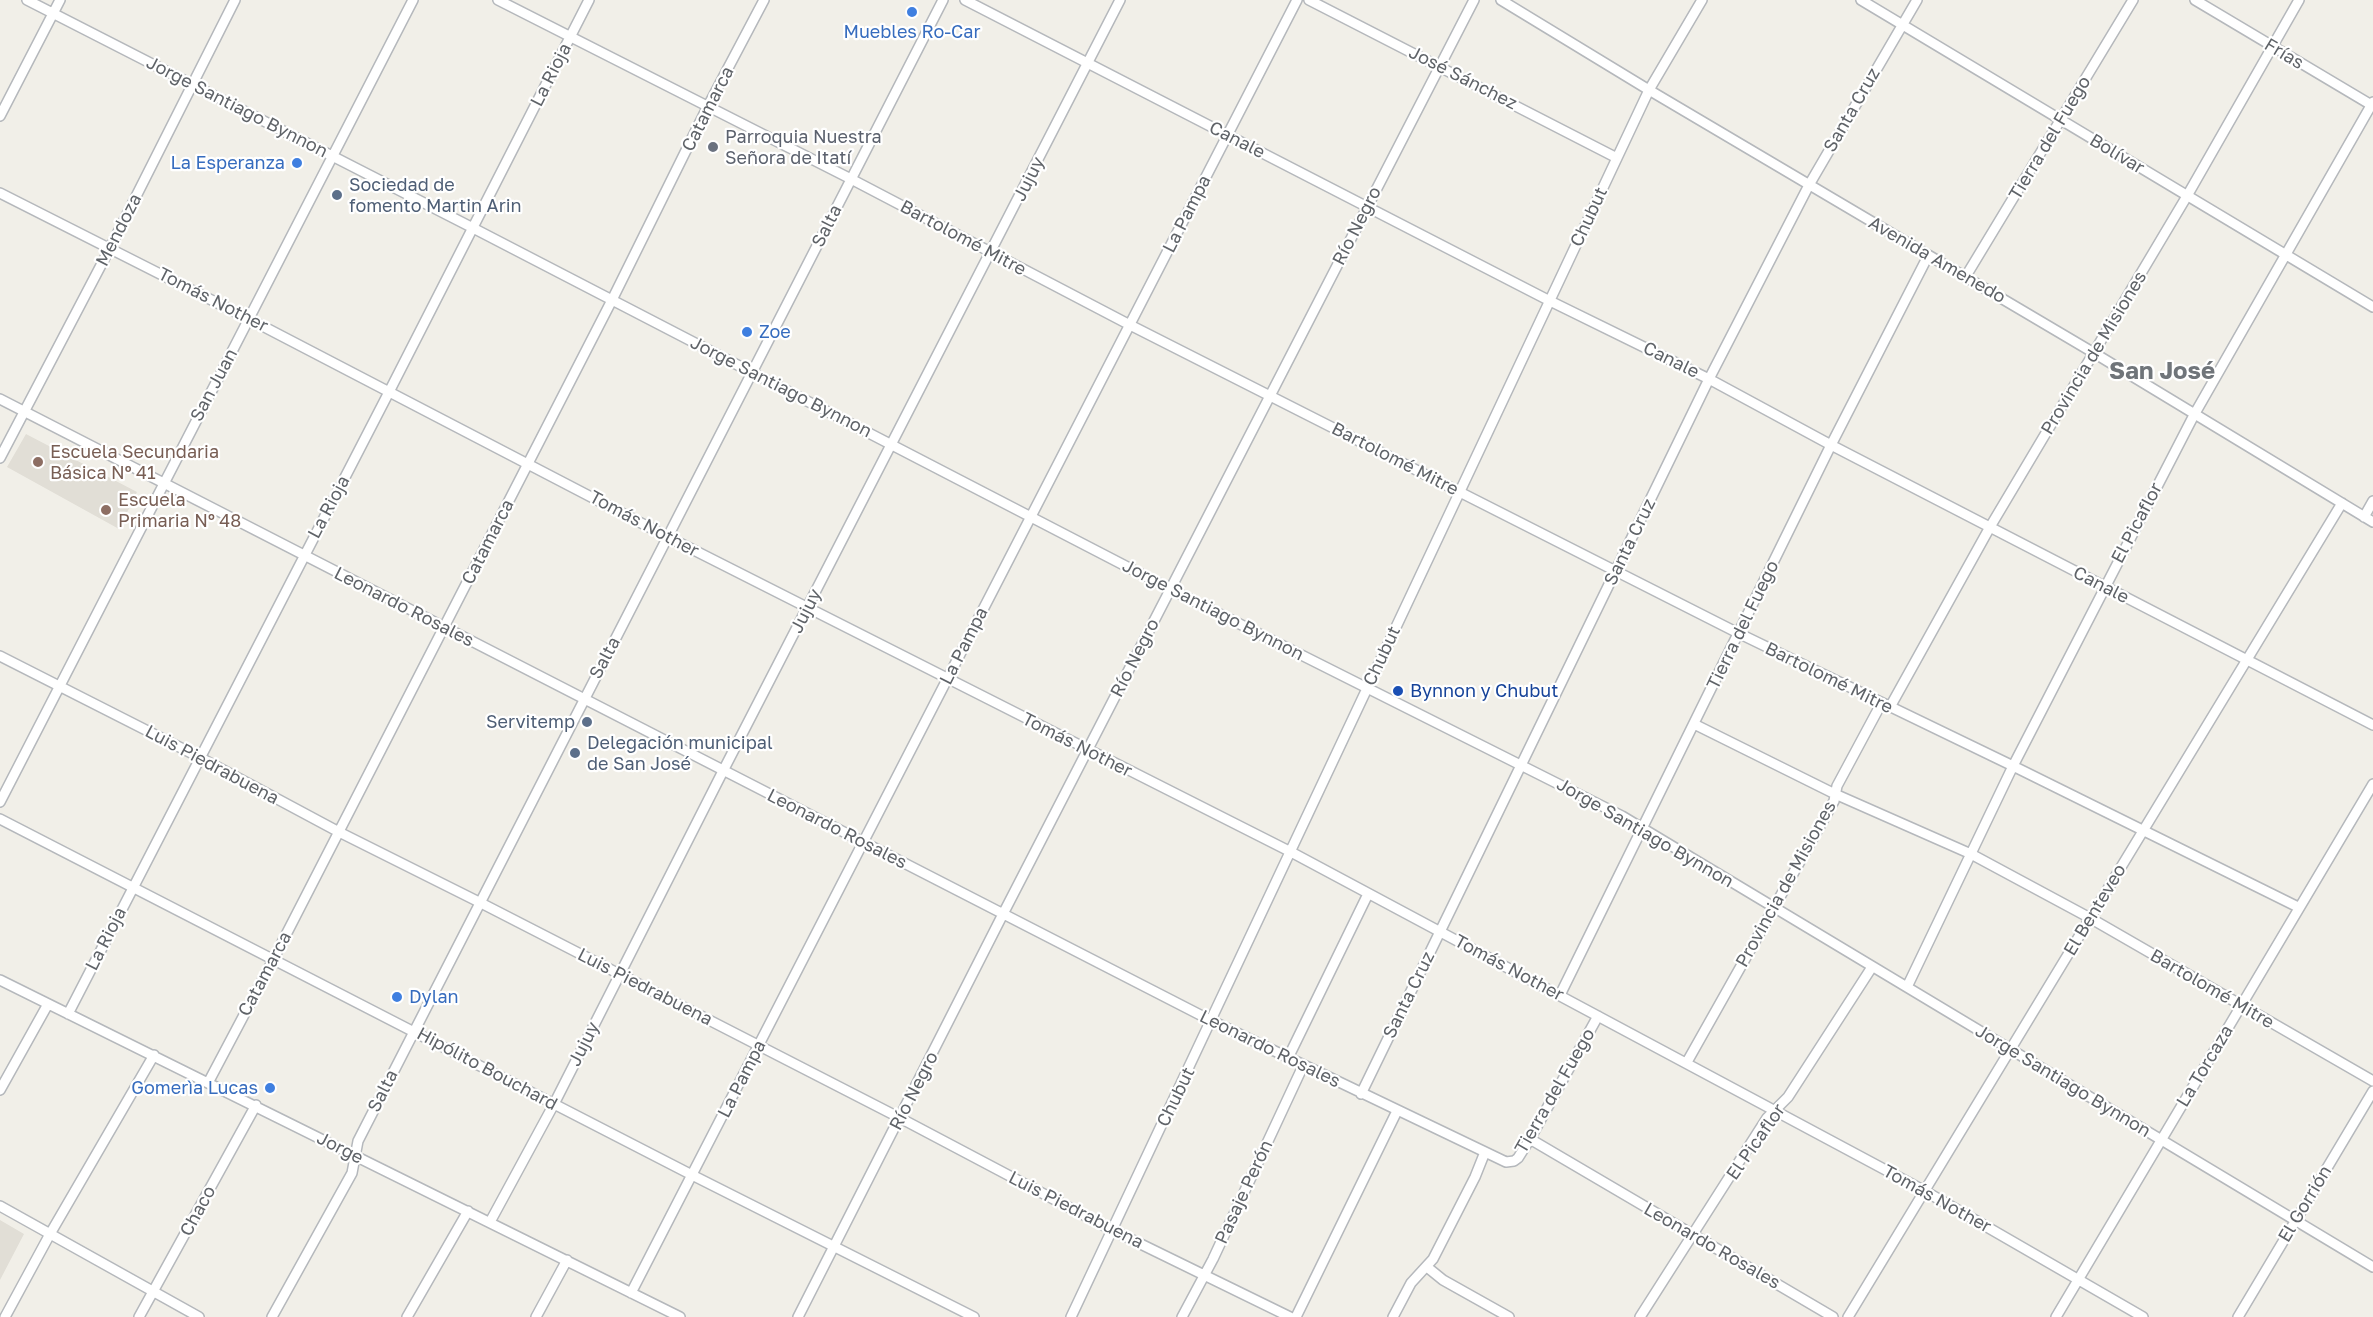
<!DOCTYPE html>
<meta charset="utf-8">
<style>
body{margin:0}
canvas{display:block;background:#f1efe8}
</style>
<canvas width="2373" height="1317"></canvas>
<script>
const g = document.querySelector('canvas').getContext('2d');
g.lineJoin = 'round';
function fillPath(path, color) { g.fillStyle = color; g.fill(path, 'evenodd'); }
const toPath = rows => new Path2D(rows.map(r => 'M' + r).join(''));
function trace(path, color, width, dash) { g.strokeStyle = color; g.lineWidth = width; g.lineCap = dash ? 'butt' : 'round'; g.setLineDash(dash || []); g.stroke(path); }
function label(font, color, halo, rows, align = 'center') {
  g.font = font + ' "Golos Text",sans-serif'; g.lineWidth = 4.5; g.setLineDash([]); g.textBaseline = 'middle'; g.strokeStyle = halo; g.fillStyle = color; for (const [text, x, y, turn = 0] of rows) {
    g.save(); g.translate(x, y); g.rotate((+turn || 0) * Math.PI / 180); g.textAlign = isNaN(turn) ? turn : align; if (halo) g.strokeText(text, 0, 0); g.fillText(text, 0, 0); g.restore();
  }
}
const education = toPath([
 [26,434,137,492,119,529,7,467],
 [0,1220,24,1234,0,1280]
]);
const minor = toPath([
 [27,0,473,228,1170,589,1622,816,2373,1267],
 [498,0,851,179,1130,325,1738,633,2013,766,2298,907],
 [965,0,1550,301,1709,379,1831,445,2373,725],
 [1309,0,1617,158],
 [1501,0,1649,90,2094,353,2373,522],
 [1861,0,2373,307],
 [2195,0,2373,106],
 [0,116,60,0],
 [0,193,249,319,668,537,1291,852,1923,1190,2143,1317],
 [1966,276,2133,0],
 [0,399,1212,1021,1506,1162,1514,1161,1518,1158,1530,1139,1598,1016],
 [0,458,110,248,235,0],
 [2364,517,2373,501],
 [0,656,199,757,339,832,479,902,900,1118,1112,1230,1290,1317],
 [1890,707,1990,527,2187,196,2299,0],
 [1694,724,1835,794,1971,854,2090,918,2373,1081],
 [0,802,413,0],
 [0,819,692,1175,974,1317],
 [0,980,680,1317],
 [1907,987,2013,766,2194,415,2373,102],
 [1560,995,1831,445,1928,256],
 [68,1014,389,392,589,0],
 [1288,1058,1368,894],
 [1687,1062,1834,801,1837,786,1881,704],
 [208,1083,273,960,612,300,708,106,764,0],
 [0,1090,48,1004],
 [1361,1094,1709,379,1809,185,1917,0],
 [1530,1139,1833,1317],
 [0,1206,199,1317],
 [490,1222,554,1104,723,771,1120,0],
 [1427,1267,1443,1280,1509,1317],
 [631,1293,1297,0],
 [5,1317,50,1234,154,1055],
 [139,1317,256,1105],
 [272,1317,352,1173,358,1141,943,0],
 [407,1317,468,1211],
 [536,1317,567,1260],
 [798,1317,1003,914,1474,0],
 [1071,1317,1649,90,1702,0],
 [1182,1317,1213,1259,1303,1066],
 [1296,1317,1397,1111],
 [1393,1317,1411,1283,1433,1259,1475,1177,1485,1152],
 [1640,1317,1767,1118,1788,1097,1872,967],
 [1848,1317,2342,503],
 [2056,1317,2373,784],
 [2238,1317,2373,1091]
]);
const markers = [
 [912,12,6,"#3f7fe0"],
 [713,147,6,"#6b7280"],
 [297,163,6,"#3f7fe0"],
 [337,195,6,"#5c6f8a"],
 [747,332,6,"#3f7fe0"],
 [38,462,6,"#8d6e63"],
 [106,510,6,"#8d6e63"],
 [1398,691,6,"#1a4fb4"],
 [587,722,6,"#5c6f8a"],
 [575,753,6,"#5c6f8a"],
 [397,997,6,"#3f7fe0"],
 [270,1088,6,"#3f7fe0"]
];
const shopNames = [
 ["Muebles Ro-Car",912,32,"center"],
 ["La Esperanza",285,163],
 ["Zoe",759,332,"left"],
 ["Dylan",409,997,"left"],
 ["Gomerìa Lucas",258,1088]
];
const streetNames = [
 ["Frías",2284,54,31],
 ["La Rioja",551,75,-63],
 ["José Sánchez",1463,78,27],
 ["Jorge Santiago Bynnon",237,107,27],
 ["Catamarca",708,109,-63],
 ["Santa Cruz",1852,110,-60],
 ["Tierra del Fuego",2050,138,-59],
 ["Canale",1237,140,27],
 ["Bolívar",2117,154,31],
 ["Jujuy",1029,179,-63],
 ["La Pampa",1187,214,-63],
 ["Chubut",1589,217,-65],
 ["Salta",827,226,-63],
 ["Río Negro",1357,226,-63],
 ["Mendoza",119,230,-63],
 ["Bartolomé Mitre",963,238,28],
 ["Avenida Amenedo",1937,260,30],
 ["Tomás Nother",213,300,27],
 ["Provincia de Misiones",2094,353,-59],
 ["Canale",1671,360,26],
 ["San Juan",214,385,-62],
 ["Jorge Santiago Bynnon",781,387,27],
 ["Bartolomé Mitre",1395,459,27],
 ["La Rioja",329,507,-62],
 ["El Picaflor",2137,523,-62],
 ["Tomás Nother",644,524,28],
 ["Catamarca",488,542,-63],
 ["Santa Cruz",1630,542,-64],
 ["Canale",2101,585,27],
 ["Leonardo Rosales",404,607,27],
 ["Jorge Santiago Bynnon",1213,610,27],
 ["Jujuy",806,611,-63],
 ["Tierra del Fuego",1743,625,-64],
 ["La Pampa",964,646,-63],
 ["Chubut",1382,656,-65],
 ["Salta",605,658,-62],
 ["Río Negro",1135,658,-63],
 ["Bartolomé Mitre",1829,678,26],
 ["Tomás Nother",1077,745,27],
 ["Luis Piedrabuena",212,765,28],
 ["Leonardo Rosales",837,829,27],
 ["Jorge Santiago Bynnon",1645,833,30],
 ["Provincia de Misiones",1786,884,-61],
 ["El Benteveo",2095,910,-59],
 ["La Rioja",106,939,-63],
 ["Tomás Nother",1509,968,28],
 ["Catamarca",265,974,-62],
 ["Luis Piedrabuena",645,987,27],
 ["Bartolomé Mitre",2212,989,30],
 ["Santa Cruz",1409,995,-64],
 ["Jujuy",584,1044,-63],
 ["Leonardo Rosales",1270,1049,26],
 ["La Torcaza",2205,1066,-59],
 ["Hipólito Bouchard",487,1069,28],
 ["La Pampa",742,1079,-63],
 ["Jorge Santiago Bynnon",2063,1081,31],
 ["Salta",383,1091,-63],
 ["Río Negro",914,1091,-63],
 ["Tierra del Fuego",1555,1091,-60],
 ["Chubut",1176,1097,-64],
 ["El Picaflor",1756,1142,-55],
 ["Jorge",340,1148,27],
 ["Pasaje Perón",1244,1192,-65],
 ["Tomás Nother",1937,1199,29],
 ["El Gorrión",2305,1204,-59],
 ["Luis Piedrabuena",1076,1210,27],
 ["Chaco",198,1211,-61],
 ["Leonardo Rosales",1712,1246,30]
];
const worshipNames = [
 ["Parroquia Nuestra",725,137],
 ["Señora de Itatí",725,158]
];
const serviceNames = [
 ["Sociedad de",349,185],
 ["fomento Martin Arin",349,206],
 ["Servitemp",575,722,"right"],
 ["Delegación municipal",587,743],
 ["de San José",587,764]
];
const educationNames = [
 ["Escuela Secundaria",50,452],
 ["Básica Nº 41",50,473],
 ["Escuela",118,500],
 ["Primaria Nº 48",118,521]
];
const transitNames = [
 ["Bynnon y Chubut",1410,691]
];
const districtNames = [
 ["San José",2162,371]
];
fillPath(education, '#e1ded6');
trace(minor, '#b5b8bc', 12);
trace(minor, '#fff', 9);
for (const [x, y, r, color] of markers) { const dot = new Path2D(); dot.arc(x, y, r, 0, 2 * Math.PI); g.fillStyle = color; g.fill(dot); trace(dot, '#fff', 2); }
label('18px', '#366cbe', '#fff', shopNames, 'right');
label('18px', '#5f6368', '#fff', streetNames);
label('18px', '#5b616d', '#fff', worshipNames, 'left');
label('18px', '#4e5e75', '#fff', serviceNames, 'left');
label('18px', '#785e54', '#fff', educationNames, 'left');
label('18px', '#164399', '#fff', transitNames, 'left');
label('bold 24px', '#70757a', '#fff', districtNames);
</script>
